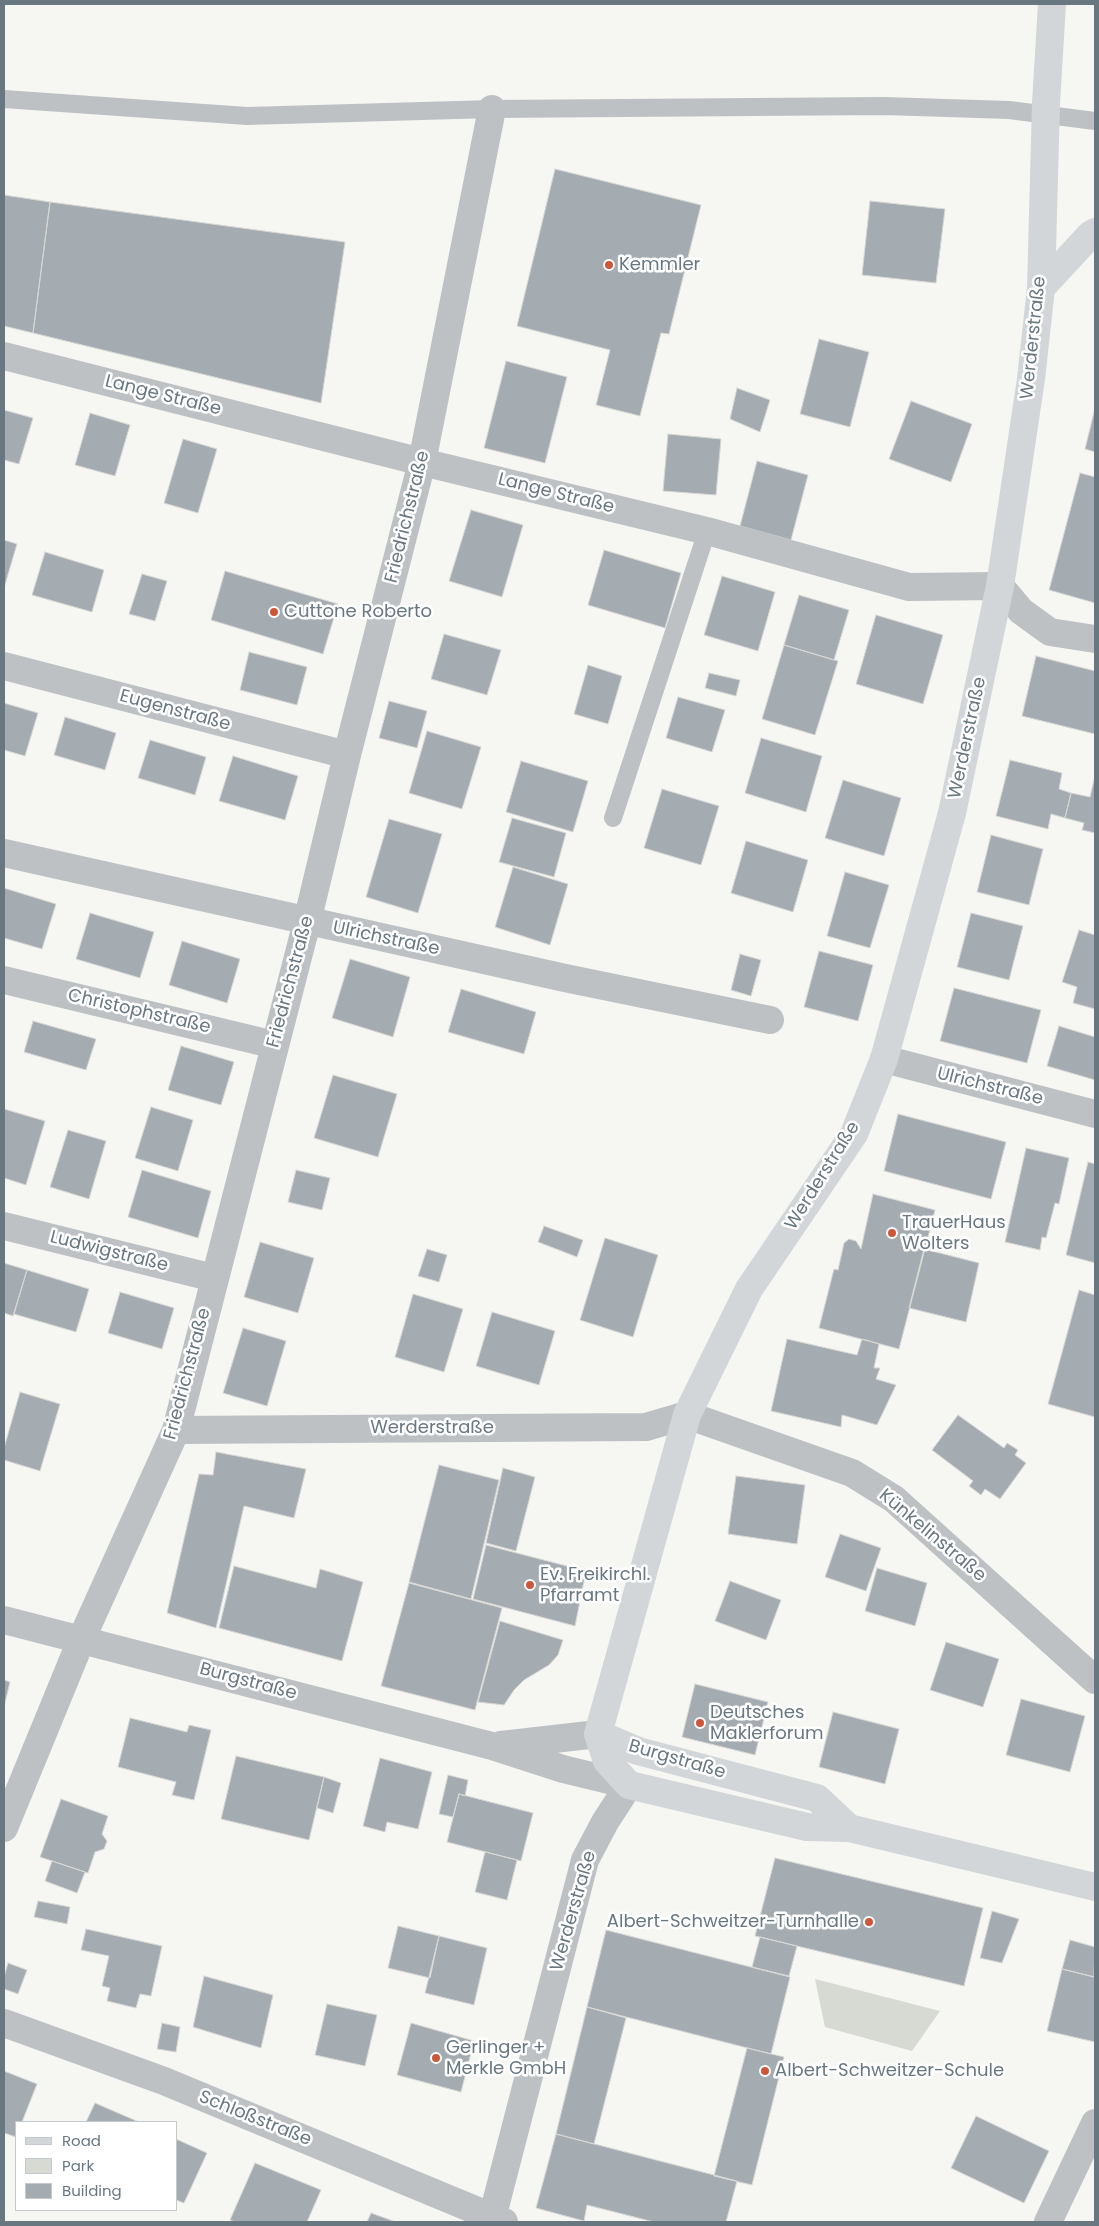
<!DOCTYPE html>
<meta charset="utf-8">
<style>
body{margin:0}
#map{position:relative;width:1099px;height:2226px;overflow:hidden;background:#f6f6f3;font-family:Poppins,sans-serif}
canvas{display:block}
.frame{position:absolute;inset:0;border:5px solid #687780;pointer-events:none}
.legend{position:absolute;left:15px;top:2121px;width:162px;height:90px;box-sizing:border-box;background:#fff;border:1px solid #c3c9cc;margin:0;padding:6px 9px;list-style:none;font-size:15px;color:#687780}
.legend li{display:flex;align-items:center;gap:10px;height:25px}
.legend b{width:25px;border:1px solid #c3c9cc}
</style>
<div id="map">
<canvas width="1099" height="2226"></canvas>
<div class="frame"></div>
<ul class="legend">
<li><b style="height:6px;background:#d2d6d9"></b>Road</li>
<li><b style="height:14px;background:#d6dad3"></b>Park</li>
<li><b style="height:14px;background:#a5acb1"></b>Building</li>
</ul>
</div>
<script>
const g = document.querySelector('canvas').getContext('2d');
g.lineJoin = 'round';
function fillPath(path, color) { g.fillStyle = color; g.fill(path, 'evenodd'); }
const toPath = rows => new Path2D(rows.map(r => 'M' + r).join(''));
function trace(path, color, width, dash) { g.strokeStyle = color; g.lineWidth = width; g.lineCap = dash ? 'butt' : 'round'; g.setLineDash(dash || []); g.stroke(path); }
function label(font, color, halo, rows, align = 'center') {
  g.font = font + ' Poppins,sans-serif'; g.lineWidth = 5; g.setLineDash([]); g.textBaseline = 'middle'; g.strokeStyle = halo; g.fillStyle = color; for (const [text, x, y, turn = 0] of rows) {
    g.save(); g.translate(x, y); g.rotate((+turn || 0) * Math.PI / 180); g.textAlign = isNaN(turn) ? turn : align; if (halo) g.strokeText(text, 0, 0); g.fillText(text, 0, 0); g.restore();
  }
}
const green = toPath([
 [815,1979,940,2011,912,2051,825,2027]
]);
const building = toPath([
 [555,169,701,205,669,334,661,333,640,416,596,405,610,350,517,326,555,169],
 [4,195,50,202,33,333,4,326,4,195],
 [870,201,945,209,936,283,862,275,870,201],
 [50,202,345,242,321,403,33,333,50,202],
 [819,339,869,352,850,427,800,414,819,339],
 [506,361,567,377,545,463,484,448,506,361],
 [737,388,770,400,760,432,730,419,737,388],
 [911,401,972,424,951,482,889,459,911,401],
 [1095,408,1095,452,1085,449,1095,408],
 [4,410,33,418,19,464,4,460,4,410],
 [90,413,130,425,115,476,75,465,90,413],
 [668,434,721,439,716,495,663,491,668,434],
 [183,439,217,449,198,513,164,503,183,439],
 [757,461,808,475,791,540,740,526,757,461],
 [1080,473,1095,477,1095,603,1049,590,1080,473],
 [471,510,523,525,502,597,449,581,471,510],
 [4,540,17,544,4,588,4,540],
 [604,550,681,573,665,628,588,605,604,550],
 [45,552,104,570,92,612,32,595,45,552],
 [225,571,338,604,323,654,211,620,225,571],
 [142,574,167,581,155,621,129,614,142,574],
 [722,576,775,592,758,651,704,635,722,576],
 [799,595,849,610,834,660,784,645,799,595],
 [876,615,943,635,923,704,856,684,876,615],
 [444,634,501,650,487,695,431,679,444,634],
 [784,645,838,661,815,735,762,719,784,645],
 [249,652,307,667,297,705,240,690,249,652],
 [1036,656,1095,671,1095,734,1022,716,1036,656],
 [588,665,622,676,608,724,574,714,588,665],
 [709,673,740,680,736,696,705,688,709,673],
 [678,697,725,710,712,752,666,738,678,697],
 [389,701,427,711,417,748,379,738,389,701],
 [4,703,38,713,25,756,4,750,4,703],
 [65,717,116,733,105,770,54,755,65,717],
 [427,731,481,747,462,809,409,793,427,731],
 [761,738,822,756,806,812,745,793,761,738],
 [150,740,206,757,195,795,138,778,150,740],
 [233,756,298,776,285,820,219,801,233,756],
 [1010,760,1062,773,1059,789,1071,793,1065,818,1051,814,1048,829,996,816,1010,760],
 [521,761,588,781,573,832,506,812,521,761],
 [843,780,901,798,884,856,825,838,843,780],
 [1094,780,1095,780,1095,833,1082,830,1084,823,1065,818,1071,793,1090,797,1094,780],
 [662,789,719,806,701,865,644,848,662,789],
 [512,818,566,833,554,877,499,862,512,818],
 [389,819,442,834,418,913,366,897,389,819],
 [991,835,1043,849,1029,905,977,892,991,835],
 [746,841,808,860,793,912,731,893,746,841],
 [513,867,568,884,550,945,495,927,513,867],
 [845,872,889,885,870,948,827,936,845,872],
 [4,888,56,904,42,949,4,938,4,888],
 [90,913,154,932,140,978,76,959,90,913],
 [971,913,1023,926,1009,980,957,967,971,913],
 [1079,930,1095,935,1095,1009,1073,1003,1077,987,1062,982,1079,930],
 [182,941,240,959,227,1003,169,985,182,941],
 [819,951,873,965,858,1021,804,1007,819,951],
 [740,954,761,960,751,996,731,990,740,954],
 [350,959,410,977,393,1037,332,1018,350,959],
 [954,988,1041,1010,1027,1063,940,1041,954,988],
 [461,989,536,1012,524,1054,448,1032,461,989],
 [33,1021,96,1039,86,1070,24,1052,33,1021],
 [1059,1026,1095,1037,1095,1080,1047,1066,1059,1026],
 [181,1046,234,1062,221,1105,168,1090,181,1046],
 [333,1075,397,1094,378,1157,314,1138,333,1075],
 [151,1107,193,1120,178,1171,135,1158,151,1107],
 [4,1109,45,1121,26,1185,4,1178,4,1109],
 [898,1114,1006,1142,991,1199,884,1171,898,1114],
 [68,1130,106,1141,89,1199,50,1187,68,1130],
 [1026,1148,1069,1158,1059,1204,1055,1203,1046,1238,1042,1237,1040,1250,1005,1242,1026,1148],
 [1088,1162,1095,1164,1095,1263,1066,1255,1088,1162],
 [142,1170,211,1191,198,1238,128,1217,142,1170],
 [296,1170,330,1178,322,1210,288,1202,296,1170],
 [873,1194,935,1210,899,1349,819,1328,834,1269,838,1270,844,1243,849,1239,856,1241,861,1249,873,1194],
 [544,1226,583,1240,577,1257,538,1242,544,1226],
 [605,1238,658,1255,633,1337,580,1320,605,1238],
 [260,1242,314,1258,298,1313,244,1297,260,1242],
 [427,1249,447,1255,439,1282,418,1276,427,1249],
 [924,1249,979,1263,966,1322,909,1308,924,1249],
 [4,1263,27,1270,13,1316,4,1313,4,1263],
 [27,1270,89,1289,76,1332,14,1314,27,1270],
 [1079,1290,1095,1295,1095,1417,1048,1404,1079,1290],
 [120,1292,174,1308,162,1349,108,1333,120,1292],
 [413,1294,463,1309,444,1372,395,1357,413,1294],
 [492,1312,555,1331,539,1385,476,1366,492,1312],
 [243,1328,286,1341,267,1406,223,1393,243,1328],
 [787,1339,857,1355,862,1339,879,1344,874,1368,880,1368,876,1379,896,1385,877,1425,842,1415,841,1427,771,1411,787,1339],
 [20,1392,60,1404,40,1471,4,1460,4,1448,20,1392],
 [958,1415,1004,1448,1007,1443,1018,1450,1015,1455,1026,1463,1000,1499,985,1489,981,1495,969,1486,973,1481,932,1450,958,1415],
 [216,1452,306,1469,294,1518,244,1506,216,1628,167,1613,199,1474,213,1475,216,1452],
 [439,1465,499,1480,471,1599,409,1582,439,1465],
 [503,1468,535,1477,516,1551,486,1543,503,1468],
 [736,1476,805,1485,797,1544,728,1534,736,1476],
 [840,1534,881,1548,866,1591,825,1577,840,1534],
 [486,1545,586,1571,575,1626,473,1599,486,1545],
 [234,1566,316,1588,320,1569,363,1582,342,1661,219,1628,234,1566],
 [877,1568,927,1583,915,1626,865,1611,877,1568],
 [730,1581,781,1600,766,1640,715,1621,730,1581],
 [409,1583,502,1608,475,1710,381,1686,409,1583],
 [500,1621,563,1640,558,1655,549,1665,524,1680,514,1690,504,1705,478,1702,500,1621],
 [946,1642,999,1659,983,1707,930,1690,946,1642],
 [4,1680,10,1682,4,1707,4,1680],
 [695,1684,768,1702,755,1755,682,1737,695,1684],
 [1021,1699,1085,1716,1070,1772,1006,1755,1021,1699],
 [833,1712,899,1729,885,1784,819,1767,833,1712],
 [130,1718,187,1732,189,1725,211,1730,194,1800,172,1795,176,1782,118,1767,130,1718],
 [236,1756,324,1777,309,1840,221,1819,236,1756],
 [380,1758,432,1772,418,1829,387,1822,385,1832,363,1826,380,1758],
 [448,1775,468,1780,465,1796,459,1794,453,1817,439,1814,448,1775],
 [324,1777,341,1783,333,1813,317,1808,324,1777],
 [459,1794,533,1813,521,1861,447,1842,459,1794],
 [61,1799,108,1816,102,1834,107,1841,104,1849,95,1852,88,1873,40,1857,61,1799],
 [485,1852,517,1860,507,1900,475,1892,485,1852],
 [775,1858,983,1908,964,1986,755,1936,775,1858],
 [52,1861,85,1872,77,1893,45,1881,52,1861],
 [38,1901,70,1907,67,1924,34,1917,38,1901],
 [992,1911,1019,1919,1002,1963,980,1958,992,1911],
 [398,1926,439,1936,430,1978,388,1968,398,1926],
 [86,1929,162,1946,151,1996,140,1994,136,2008,107,2001,110,1988,102,1986,109,1956,81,1950,86,1929],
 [606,1930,790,1977,771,2054,587,2007,606,1930],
 [439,1936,487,1948,474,2005,425,1993,439,1936],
 [760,1937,797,1946,789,1976,752,1967,760,1937],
 [1070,1940,1095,1947,1094,1977,1062,1969,1070,1940],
 [8,1963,27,1970,18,1994,4,1989,4,1977,8,1963],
 [1062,1969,1095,1977,1095,2042,1047,2031,1062,1969],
 [204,1976,273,1995,261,2048,193,2027,204,1976],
 [327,2004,377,2015,365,2066,315,2055,327,2004],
 [587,2007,626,2018,594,2144,556,2134,587,2007],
 [162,2023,180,2027,176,2052,157,2049,162,2023],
 [411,2023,474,2041,461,2092,397,2075,411,2023],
 [747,2048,784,2057,752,2185,714,2176,747,2048],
 [4,2071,37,2084,22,2122,16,2122,16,2137,4,2133,4,2071],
 [95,2103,139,2122,86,2122,95,2103],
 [976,2116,1049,2151,1024,2203,951,2168,976,2116],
 [556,2134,737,2181,726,2222,654,2222,587,2205,584,2221,536,2208,556,2134],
 [176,2139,207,2153,184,2203,176,2200,176,2139],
 [255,2163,321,2190,307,2222,235,2222,230,2220,255,2163],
 [371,2213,396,2222,367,2222,371,2213]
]);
const service = toPath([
 [4,99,247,116,492,109,884,106,1009,110,1095,121],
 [613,818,707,531]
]);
const minor = toPath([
 [4,356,422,462,707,531,909,587,1000,586,1021,611,1050,632,1095,639],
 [4,666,347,755],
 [4,853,565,978,770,1020],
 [4,980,275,1045],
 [884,1059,1095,1114],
 [4,1226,214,1278],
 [176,1430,646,1427,687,1415,852,1473,894,1499,1095,1680],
 [4,1828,82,1638,176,1430,307,922,347,755,422,462,492,109],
 [4,2023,164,2081,504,2222],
 [491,2222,585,1860,605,1822,629,1785],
 [1048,2222,1095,2123]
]);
const tertiary = toPath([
 [4,1620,492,1746,563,1769,629,1785],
 [501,1745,598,1734]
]);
const secondary = toPath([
 [1052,4,1046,103,1041,288,1031,379,1000,586,952,813,884,1059,854,1134,749,1289,687,1415,598,1734,607,1761,629,1785,807,1827,849,1828,1095,1887],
 [1041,288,1090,235,1095,232],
 [598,1734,638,1751,817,1798,849,1828]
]);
const markers = [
 [609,265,5,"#cd573b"],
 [274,612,5,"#cd573b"],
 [892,1233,5,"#cd573b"],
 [530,1585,5,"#cd573b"],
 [700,1723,5,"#cd573b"],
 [869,1922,5,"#cd573b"],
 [436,2058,5,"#cd573b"],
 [765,2071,5,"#cd573b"]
];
const poiNames = [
 ["Kemmler",619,265],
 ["Cuttone Roberto",284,612],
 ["TrauerHaus",902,1223],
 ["Wolters",902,1244],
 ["Ev. Freikirchl.",540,1575],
 ["Pfarramt",540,1596],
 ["Deutsches",710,1713],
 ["Maklerforum",710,1734],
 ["Albert-Schweitzer-Turnhalle",859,1922,"right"],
 ["Gerlinger +",446,2048],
 ["Merkle GmbH",446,2069],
 ["Albert-Schweitzer-Schule",775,2071]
];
const streetNames = [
 ["Werderstraße",1034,338,-84],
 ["Lange Straße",163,396,14],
 ["Lange Straße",556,494,14],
 ["Friedrichstraße",408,517,-76],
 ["Eugenstraße",175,711,15],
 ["Werderstraße",968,738,-78],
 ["Ulrichstraße",386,939,12],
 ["Friedrichstraße",291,982,-75],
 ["Christophstraße",139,1012,13],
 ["Ulrichstraße",990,1087,14],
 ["Werderstraße",823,1176,-58],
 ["Ludwigstraße",109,1252,14],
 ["Friedrichstraße",188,1374,-75],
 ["Werderstraße",432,1428],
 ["Künkelinstraße",932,1536,40],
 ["Burgstraße",248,1682,15],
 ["Burgstraße",677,1760,16],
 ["Werderstraße",574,1911,-74],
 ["Schloßstraße",255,2119,22]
];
fillPath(green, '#d6dad3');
fillPath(building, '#a5acb1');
trace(building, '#d7d7d5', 1);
trace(service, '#bdc1c4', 18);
trace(minor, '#bdc1c4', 28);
trace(tertiary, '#bdc1c4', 28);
trace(secondary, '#d2d6d9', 28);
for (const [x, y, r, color] of markers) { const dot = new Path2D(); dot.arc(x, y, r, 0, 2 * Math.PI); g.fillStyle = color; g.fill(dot); trace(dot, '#fff', 2); }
label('18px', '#687780', '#fff', poiNames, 'left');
label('18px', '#687780', '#fff', streetNames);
</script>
